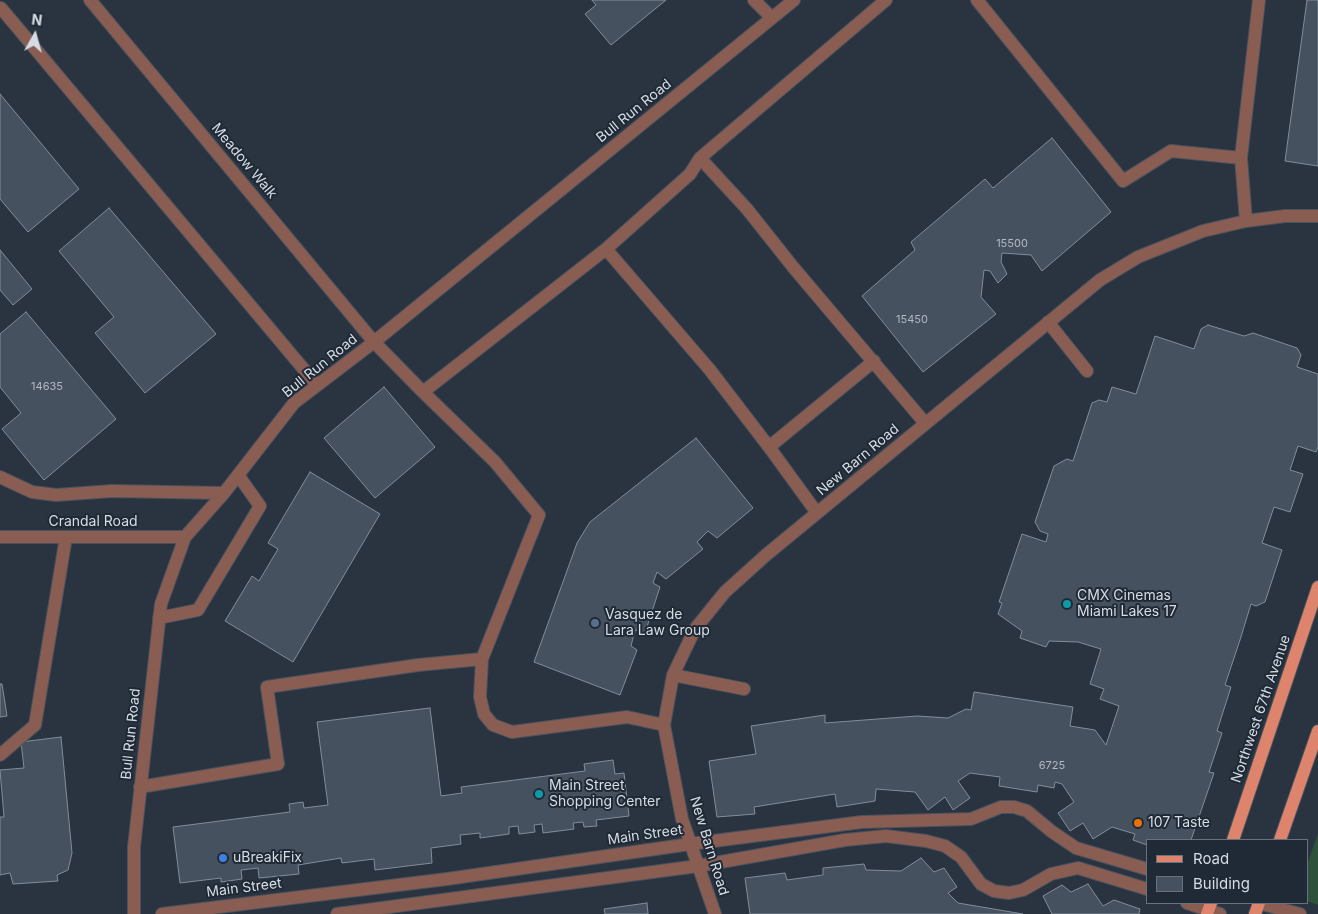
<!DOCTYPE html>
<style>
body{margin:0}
#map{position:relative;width:1318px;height:914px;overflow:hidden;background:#2a3441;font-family:Inter,sans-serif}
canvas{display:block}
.legend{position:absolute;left:1146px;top:839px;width:162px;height:65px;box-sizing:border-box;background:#202a36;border:1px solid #68717c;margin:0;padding:6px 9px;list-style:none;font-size:15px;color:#d5dce4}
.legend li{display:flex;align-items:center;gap:10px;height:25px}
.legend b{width:25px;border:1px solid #68717c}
.north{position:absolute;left:10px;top:10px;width:50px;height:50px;-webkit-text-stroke:4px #202a36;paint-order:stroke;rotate:7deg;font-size:14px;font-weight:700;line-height:20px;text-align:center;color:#d5dce4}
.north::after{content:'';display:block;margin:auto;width:18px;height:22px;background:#d5dce4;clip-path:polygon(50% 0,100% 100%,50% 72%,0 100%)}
</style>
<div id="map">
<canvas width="1318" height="914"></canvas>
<ul class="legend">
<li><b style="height:6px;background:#de846d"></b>Road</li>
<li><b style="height:14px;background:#46515f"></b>Building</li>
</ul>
<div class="north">N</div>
</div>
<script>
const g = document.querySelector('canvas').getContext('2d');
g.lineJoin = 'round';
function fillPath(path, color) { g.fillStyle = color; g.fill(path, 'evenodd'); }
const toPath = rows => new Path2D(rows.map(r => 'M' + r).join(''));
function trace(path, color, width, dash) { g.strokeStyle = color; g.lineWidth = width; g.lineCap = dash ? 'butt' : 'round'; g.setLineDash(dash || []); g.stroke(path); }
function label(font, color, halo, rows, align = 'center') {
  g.font = font + ' Inter,sans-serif'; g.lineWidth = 4; g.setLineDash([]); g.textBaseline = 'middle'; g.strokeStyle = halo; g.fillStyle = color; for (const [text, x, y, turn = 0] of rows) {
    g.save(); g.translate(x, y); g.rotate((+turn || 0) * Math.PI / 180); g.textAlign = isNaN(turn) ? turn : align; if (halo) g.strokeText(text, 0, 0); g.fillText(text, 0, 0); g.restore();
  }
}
const green = toPath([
 [1318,833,1318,905,1307,901,1307,865]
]);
const building = toPath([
 [592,0,666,0,611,45,585,14,596,5,592,0],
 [1307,0,1318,0,1318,166,1285,161,1307,0],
 [0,94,79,189,28,232,0,199,0,94],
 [1052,138,1111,212,1042,271,1031,255,1002,253,1001,262,1007,274,998,283,990,271,984,270,981,297,996,314,923,372,862,296,915,250,911,242,985,179,993,188,1052,138],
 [109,208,216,334,145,393,95,333,114,317,59,251,109,208],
 [0,250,32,289,13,305,0,290,0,250],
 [26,312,116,419,44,480,2,429,21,413,0,387,0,334,26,312],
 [1208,325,1244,336,1253,333,1297,348,1301,355,1297,367,1318,374,1318,447,1316,452,1298,446,1290,470,1303,474,1290,512,1274,507,1262,543,1282,550,1265,602,1256,606,1251,604,1240,640,1225,685,1231,687,1217,731,1222,733,1209,772,1214,773,1191,840,1147,840,1147,845,1133,840,1135,834,1112,827,1093,839,1083,823,1070,831,1058,813,1074,802,1062,784,1055,782,1054,788,1038,785,1037,792,999,786,1000,777,970,773,958,781,970,798,953,810,945,797,928,810,915,792,876,789,875,801,837,807,835,794,754,807,755,814,717,817,709,761,756,754,751,726,825,715,825,723,917,716,948,718,966,709,971,710,974,692,1073,707,1070,726,1095,730,1106,745,1119,706,1100,699,1104,689,1090,684,1101,649,1078,642,1049,641,1046,647,1020,638,1022,631,998,614,1002,603,999,602,1022,534,1046,542,1048,534,1040,531,1035,522,1054,466,1067,459,1073,461,1092,403,1099,400,1107,402,1112,387,1136,394,1155,336,1194,349,1201,329,1208,325],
 [384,387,435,447,375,498,324,438,384,387],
 [696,438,753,508,717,538,708,531,697,542,703,549,666,579,657,572,653,583,660,587,645,633,635,630,631,646,637,650,620,695,534,662,577,543,590,522,696,438],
 [310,472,380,514,293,662,225,621,252,576,259,581,278,549,268,543,310,472],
 [0,684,2,684,7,716,0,717,0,684],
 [430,708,441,796,462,793,461,787,585,771,584,764,613,760,615,774,624,773,629,816,596,820,597,826,584,827,583,822,573,823,574,829,543,833,542,824,534,825,535,832,519,834,518,826,509,827,509,834,480,838,480,833,460,835,461,844,431,848,432,863,375,870,374,859,342,863,341,858,298,865,299,874,259,878,258,868,241,870,242,879,221,882,221,878,180,883,173,827,290,812,289,804,303,802,304,808,328,805,317,722,430,708],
 [61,737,72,853,68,870,57,875,58,881,13,884,10,873,0,875,0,817,4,817,0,770,24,768,21,742,61,737],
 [921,858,934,872,944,868,957,887,948,893,958,903,1023,914,750,914,745,878,785,873,787,880,823,875,823,868,864,864,866,870,901,871,921,858],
 [1088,884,1103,906,1114,900,1140,909,1139,914,1052,914,1043,896,1062,885,1071,892,1088,884],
 [647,903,648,914,605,914,604,909,647,903]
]);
const minor = toPath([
 [90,0,374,342,423,392,606,249,690,174,700,158],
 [754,0,772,18],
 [886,0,700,158,747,209,793,267,925,423],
 [977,0,1123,181,1171,151,1241,158],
 [1,8,317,385],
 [1246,221,1241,158,1259,0],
 [606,249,710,370,769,447],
 [1048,322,1087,371],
 [423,392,495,462,539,515,482,659,480,697,484,714,493,725,512,732,627,717,664,725],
 [0,477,32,492,56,495,112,491,224,493],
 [817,513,769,447,874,361],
 [0,537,185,537],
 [159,618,198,610,260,506,238,475],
 [673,675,744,689],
 [0,755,35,725,66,537],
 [140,787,278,764,267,687,418,665,482,659],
 [1187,903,1220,914],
 [1258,903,1300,914],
 [134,914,134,847,161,604,185,537,224,493,294,403,374,342,794,0],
 [162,914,447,879,690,844,862,822,971,819,1001,807,1014,807,1027,811,1051,831,1076,848,1147,869],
 [337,914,698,866,845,840,886,836,926,841,945,846,961,857,981,884,994,891,1009,893,1023,890,1051,874,1078,868,1147,889],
 [715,914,682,819,664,725,673,675,695,629,725,592,766,555,1100,280,1138,257,1203,231,1246,221,1285,216,1318,216]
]);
const major = toPath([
 [1233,840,1318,587],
 [1280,840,1318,731],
 [1207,914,1211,903],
 [1255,914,1259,903]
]);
const markers = [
 [1067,604,5,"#0f9aa8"],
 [595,623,5,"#5c6f8a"],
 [539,794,5,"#0f9aa8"],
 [1138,823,5,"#e8710a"],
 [223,858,5,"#3f7fe0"]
];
const numberNames = [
 ["15500",1012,244],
 ["15450",912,320],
 ["14635",47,387],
 ["6725",1052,766]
];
const streetNames = [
 ["Bull Run Road",634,111,-39],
 ["Meadow Walk",244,161,50],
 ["Bull Run Road",320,366,-39],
 ["New Barn Road",858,460,-40],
 ["Crandal Road",93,522],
 ["Northwest 67th Avenue",1261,709,-71],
 ["Bull Run Road",131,734,-84],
 ["Main Street",645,835,-8],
 ["New Barn Road",709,846,73],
 ["Main Street",244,888,-7]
];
const poiNames = [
 ["CMX Cinemas",1077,596],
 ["Miami Lakes 17",1077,612],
 ["Vasquez de",605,615],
 ["Lara Law Group",605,631],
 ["Main Street",549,786],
 ["Shopping Center",549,802],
 ["107 Taste",1148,823],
 ["uBreakiFix",233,858]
];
fillPath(green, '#2d513a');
fillPath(building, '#46515f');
trace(building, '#818d9c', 1);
trace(minor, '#49525e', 14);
trace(major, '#49525e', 14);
trace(minor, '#8a5d52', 12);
trace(major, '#de846d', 12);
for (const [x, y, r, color] of markers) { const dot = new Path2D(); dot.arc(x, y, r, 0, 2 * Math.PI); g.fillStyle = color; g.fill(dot); trace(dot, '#202a36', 2); }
label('11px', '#b1b9c3', null, numberNames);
label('14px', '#d5dce4', '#202a36', streetNames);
label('14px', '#d5dce4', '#202a36', poiNames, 'left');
</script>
